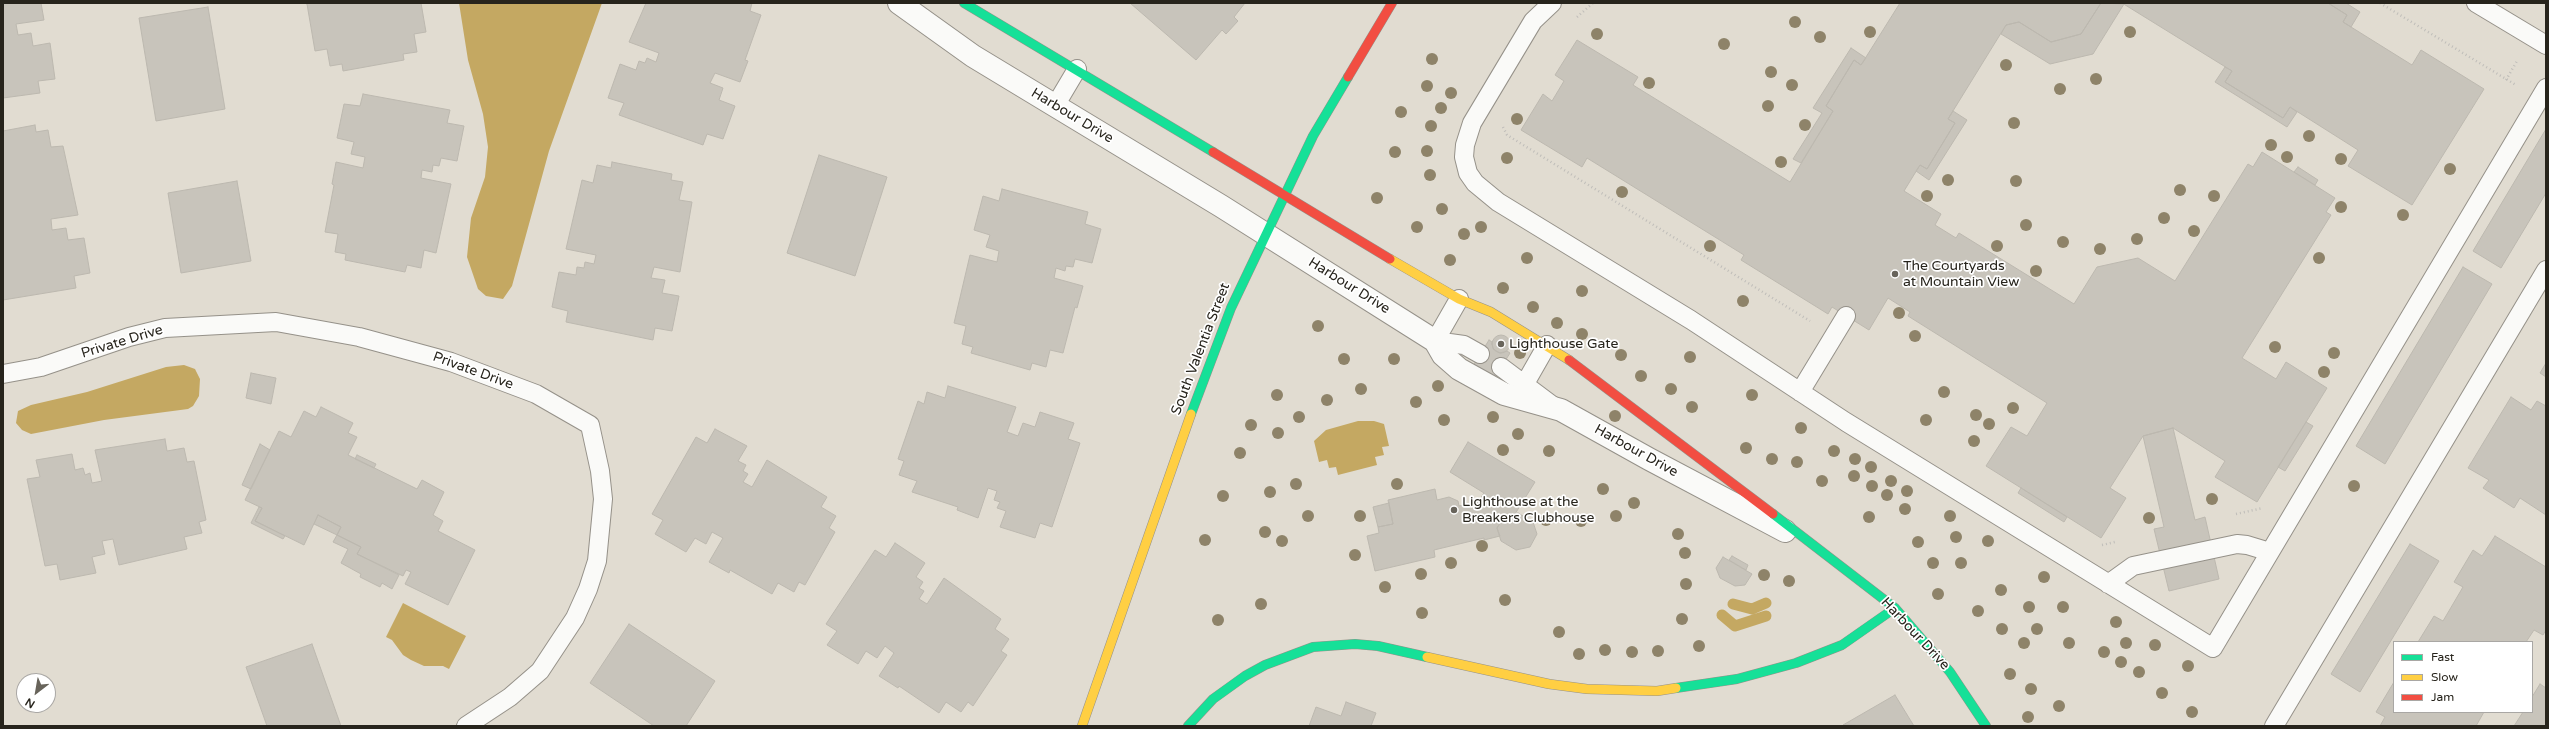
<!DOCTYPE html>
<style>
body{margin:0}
#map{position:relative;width:2549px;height:729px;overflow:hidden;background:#e1dcd1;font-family:"Varela Round",sans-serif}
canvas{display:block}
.frame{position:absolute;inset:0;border:4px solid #27241c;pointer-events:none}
.legend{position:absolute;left:2393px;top:641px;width:140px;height:72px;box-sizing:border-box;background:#fff;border:1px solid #a9a7a4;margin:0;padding:5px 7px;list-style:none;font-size:12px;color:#27241c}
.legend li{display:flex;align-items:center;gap:8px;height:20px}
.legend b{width:20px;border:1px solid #a9a7a4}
.north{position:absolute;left:16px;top:673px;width:40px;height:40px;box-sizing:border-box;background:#fff;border:1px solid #a9a7a4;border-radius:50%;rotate:211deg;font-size:11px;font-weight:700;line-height:16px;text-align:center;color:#27241c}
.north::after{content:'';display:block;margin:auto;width:14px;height:18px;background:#68645b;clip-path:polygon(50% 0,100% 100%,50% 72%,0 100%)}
</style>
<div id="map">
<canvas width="2549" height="729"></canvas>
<div class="frame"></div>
<ul class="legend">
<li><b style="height:5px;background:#16e098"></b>Fast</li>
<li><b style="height:5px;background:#ffcf43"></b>Slow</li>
<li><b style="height:5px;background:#f24e42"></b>Jam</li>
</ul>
<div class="north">N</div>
</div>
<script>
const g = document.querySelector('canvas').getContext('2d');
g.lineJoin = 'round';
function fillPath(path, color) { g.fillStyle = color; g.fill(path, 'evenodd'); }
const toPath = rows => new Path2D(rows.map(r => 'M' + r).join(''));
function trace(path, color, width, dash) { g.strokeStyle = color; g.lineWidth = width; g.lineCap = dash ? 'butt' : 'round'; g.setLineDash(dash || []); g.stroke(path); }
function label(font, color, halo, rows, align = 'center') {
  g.font = font + ' "Varela Round",sans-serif'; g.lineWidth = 3.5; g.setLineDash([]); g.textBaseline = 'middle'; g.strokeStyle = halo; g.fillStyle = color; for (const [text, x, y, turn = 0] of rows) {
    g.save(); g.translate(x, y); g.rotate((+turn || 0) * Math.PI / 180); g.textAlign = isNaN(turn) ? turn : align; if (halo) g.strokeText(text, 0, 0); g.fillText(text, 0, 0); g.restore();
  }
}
const water = toPath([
 [459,3,602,3,549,151,512,286,503,299,486,296,478,289,467,257,471,218,485,177,488,147,483,114,468,60],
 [184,365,195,369,200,379,199,396,193,406,188,409,104,420,31,434,22,430,16,423,18,411,31,405,87,392,166,367],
 [1358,421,1374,421,1384,424,1389,446,1382,447,1384,455,1375,457,1377,465,1338,475,1336,467,1329,468,1327,460,1319,462,1314,441,1326,430],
 [403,603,466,636,449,669,443,666,424,666,411,660,403,655,392,640,386,637]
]);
const stream = toPath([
 [1733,604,1752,609,1766,603],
 [1722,615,1735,626,1766,616]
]);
const building = toPath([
 [3,3,41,3,44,20,16,24,18,35,31,33,33,46,50,43,55,79,38,81,40,93,3,98,3,3],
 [304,3,421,3,426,32,414,34,417,52,403,54,404,60,343,71,342,64,330,66,327,49,315,51,307,4,304,3],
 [646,3,752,3,750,11,761,15,745,60,748,61,740,82,715,73,710,83,723,88,719,100,735,106,723,139,707,134,703,145,619,115,624,103,608,98,620,64,636,70,639,61,645,63,647,58,656,62,659,53,629,42,646,3],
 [1130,3,1245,3,1234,17,1238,21,1226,34,1222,30,1196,60,1130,3],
 [1900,3,2101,3,2081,34,2051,42,2019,22,2006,25,1948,119,1955,123,1927,169,1920,165,1904,191,1941,214,1935,225,1956,238,1959,233,2074,304,2097,267,2138,258,2175,281,2248,164,2253,167,2262,152,2335,198,2326,212,2331,215,2242,358,2276,379,2286,362,2327,388,2257,502,2215,477,2225,461,2173,428,2143,436,2110,488,2126,498,2101,538,1986,466,2011,427,2027,436,2047,403,1908,316,1910,312,1888,298,1869,330,1832,307,1828,314,1741,260,1744,255,1587,158,1582,167,1521,130,1543,94,1552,101,1564,81,1555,75,1577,40,1638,77,1633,85,1790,182,1833,111,1826,106,1854,60,1861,65,1900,3],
 [2101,3,2124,4,2093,54,2050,64,2001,34,2006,25,2019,22,2051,42,2081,34,2101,3],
 [2122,3,2328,3,2347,15,2343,22,2412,65,2421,50,2484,89,2412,205,2348,166,2358,150,2290,107,2283,118,2225,82,2232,71,2122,3],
 [2328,3,2346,3,2360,12,2351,27,2343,22,2347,15,2328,3],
 [208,7,225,109,156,121,139,18,208,7],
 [1851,48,1866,58,1861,65,1854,60,1826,106,1833,111,1801,163,1793,159,1822,113,1813,108,1851,48],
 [2225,67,2232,71,2225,82,2283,118,2290,107,2297,112,2287,127,2215,82,2225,67],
 [363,94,450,110,447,123,464,126,457,161,441,158,439,166,433,165,432,172,422,170,421,178,451,184,436,253,424,250,421,268,407,265,405,272,345,260,346,254,335,252,338,234,325,232,334,185,332,184,336,162,363,168,365,157,351,154,354,142,337,138,344,104,360,106,363,94],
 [1953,111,1967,120,1929,180,1916,171,1920,165,1927,169,1955,123,1948,119,1953,111],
 [35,125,36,132,48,130,51,147,63,146,78,215,51,219,52,230,66,228,68,240,84,238,90,273,74,276,76,288,3,300,3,131,35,125],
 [2546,129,2546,193,2501,268,2473,251,2546,129],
 [819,155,887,177,855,276,787,253,819,155],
 [612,162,672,174,671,180,683,182,679,200,692,202,680,272,654,267,651,278,665,280,662,293,679,296,672,331,655,328,653,340,566,322,568,311,552,307,559,272,576,275,577,267,584,268,585,262,594,264,596,255,566,249,582,180,593,183,597,165,611,168,612,162],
 [2298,167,2318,180,2315,185,2294,172,2298,167],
 [237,181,251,261,181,273,168,193,237,181],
 [1002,189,1088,212,1085,224,1101,229,1092,263,1075,259,1073,267,1066,266,1065,271,1056,268,1054,278,1083,286,1077,308,1075,307,1063,353,1050,350,1046,367,1032,363,1030,370,971,353,973,347,962,344,966,326,954,323,970,255,997,262,999,251,986,247,990,235,974,230,983,196,999,201,1002,189],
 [2463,267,2492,284,2385,464,2356,446,2463,267],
 '1492 344a9 9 0 1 1 18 0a9 9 0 1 1-18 0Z',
 [1489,340,1492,342,1493,349,1500,353,1507,351,1510,353,1494,379,1473,366,1489,340],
 [2546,363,2546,377,2540,373,2546,363],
 [251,373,276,378,271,404,246,398,251,373],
 [948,386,1016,407,1007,432,1018,436,1023,423,1035,427,1040,412,1074,423,1068,439,1080,443,1052,527,1040,523,1035,538,1000,527,1006,511,997,508,1000,502,994,500,997,491,988,488,978,518,957,510,958,507,912,492,917,481,899,475,904,461,898,459,918,401,924,404,927,392,945,398,948,386],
 [2511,397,2531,410,2537,401,2546,406,2546,515,2520,498,2514,508,2483,488,2489,480,2468,468,2511,397],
 [321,407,353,423,348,433,357,437,348,455,417,489,422,480,444,492,433,515,443,521,438,531,475,550,448,605,405,584,411,572,406,570,403,576,357,554,361,547,337,535,341,527,318,515,304,545,255,521,262,508,245,500,279,431,291,437,304,411,316,417,321,407],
 [2306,422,2313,426,2285,471,2278,467,2306,422],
 [2173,428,2195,520,2205,517,2219,579,2169,591,2154,529,2164,527,2143,436,2173,428],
 [715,429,747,446,738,461,746,465,743,471,748,474,743,482,752,487,767,460,827,497,821,507,836,516,829,528,835,532,805,585,799,582,794,592,778,583,772,594,730,570,729,573,709,562,723,538,712,532,706,544,695,538,686,552,655,534,663,520,652,514,696,437,707,443,715,429],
 [165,439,167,451,184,448,187,462,194,461,206,520,199,522,202,533,184,537,187,549,119,565,113,539,102,541,105,554,92,557,96,573,60,580,57,564,45,566,27,479,40,477,36,460,72,454,75,470,83,468,85,475,90,473,92,483,102,481,95,450,165,439],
 [1468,442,1535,482,1515,514,1504,517,1497,528,1500,536,1484,540,1484,538,1434,550,1435,557,1375,571,1367,536,1379,533,1378,527,1393,524,1388,500,1435,489,1437,500,1449,497,1458,501,1459,506,1478,502,1484,493,1450,472,1468,442],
 [260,444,270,450,251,489,242,485,260,444],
 [357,455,376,464,374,468,355,459,357,455],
 [2021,488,2067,517,2064,522,2018,493,2021,488],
 [1389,503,1393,524,1378,527,1373,507,1389,503],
 [259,507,262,508,255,521,285,536,283,539,251,523,259,507],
 [1518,513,1533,522,1537,534,1530,547,1516,550,1501,541,1497,528,1504,517,1518,513],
 [318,515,341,527,337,535,314,524,318,515],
 [337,535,361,547,357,554,399,575,392,589,382,583,380,587,360,577,361,574,341,563,348,549,333,542,337,535],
 [2495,536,2546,567,2546,630,2543,635,2534,630,2526,642,2418,642,2434,616,2443,621,2463,587,2454,582,2473,550,2482,556,2495,536],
 [895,543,925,563,916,577,923,582,919,588,924,591,919,599,927,604,944,578,1001,619,995,629,1009,639,1001,651,1007,655,973,706,968,702,961,712,946,702,939,713,899,686,898,688,879,676,894,653,885,646,877,658,866,651,858,664,827,645,837,631,826,624,875,550,886,557,895,543],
 [2410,544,2439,561,2360,692,2331,674,2410,544],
 [1732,556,1748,565,1746,570,1729,560,1732,556],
 [1723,557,1752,574,1745,585,1735,586,1720,578,1716,568,1723,557],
 [629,624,715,681,686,726,654,726,590,683,629,624],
 [312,644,341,726,267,726,246,667,312,644],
 [2394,682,2394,712,2484,712,2476,726,2380,726,2385,717,2376,712,2394,682],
 [2540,684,2546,688,2546,726,2514,726,2523,712,2532,712,2532,697,2540,684],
 [1895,695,1914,726,1843,725,1895,695],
 [1346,702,1376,713,1371,726,1309,726,1316,707,1341,716,1346,702]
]);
const path = toPath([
 [2380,3,2516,85],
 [1577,17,1593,3],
 [2506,80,2517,61],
 [1503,127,1507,135,1810,321],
 [2236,514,2263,508],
 [2102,545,2115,542]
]);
const lane = toPath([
 [1552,3,1533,21,1472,123,1465,145,1464,157,1468,173,1475,183,1498,202,1691,320,1846,422,2213,648,2546,88],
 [2476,3,2546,45],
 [1055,106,1077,69],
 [1459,299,1435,341,1464,345,1480,354],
 [1501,367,1553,406],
 [3,374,41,367,129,337,165,328,276,322,359,337,451,362,536,394,590,425,600,471,603,499,597,561,588,589,575,618,540,671,510,697,466,726],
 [1800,392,1846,316],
 [1519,394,1547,345],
 [2108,584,2133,566,2237,544,2247,545,2270,552],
 [2274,726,2546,270]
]);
const street = toPath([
 [899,3,973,56,1221,206,1435,341,1443,355,1459,369,1504,394,1561,410,1649,459,1785,531]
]);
const fast = toPath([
 [964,3,1213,152],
 [1191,414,1231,308,1313,136,1348,77],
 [1773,514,1895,608,1950,672,1986,726],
 [1676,688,1737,679,1796,663,1842,645,1895,608],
 [1188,726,1213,699,1245,676,1265,665,1313,647,1355,644,1378,646,1427,657]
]);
const slow = toPath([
 [1390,259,1459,299,1491,312,1569,360],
 [1427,657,1549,684,1587,689,1657,691,1676,688],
 [1082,726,1191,414]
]);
const jam = toPath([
 [1348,77,1392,3],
 [1213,152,1390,259],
 [1569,360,1773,514]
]);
const trees = [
 [1795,22],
 [1870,32],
 [2130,32],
 [1597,34],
 [1820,37],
 [1724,44],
 [1432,59],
 [2006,65],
 [1771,72],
 [2096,79],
 [1649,83],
 [1792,85],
 [1427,86],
 [2060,89],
 [1451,93],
 [1768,106],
 [1441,108],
 [1401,112],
 [1517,119],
 [2014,123],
 [1805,125],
 [1431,126],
 [2309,136],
 [2271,145],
 [1427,151],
 [1395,152],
 [2287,157],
 [1507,158],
 [2341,159],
 [1781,162],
 [2450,169],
 [1430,175],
 [1948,180],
 [2016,181],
 [2180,190],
 [1622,192],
 [1927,196],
 [2214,196],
 [1377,198],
 [2341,207],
 [1442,209],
 [2403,215],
 [2164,218],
 [2026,225],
 [1417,227],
 [1481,227],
 [2194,231],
 [1464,234],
 [2137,239],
 [2063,242],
 [1710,246],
 [1997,246],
 [2100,249],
 [1527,258],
 [2319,258],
 [1450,260],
 [2036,271],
 [1503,288],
 [1582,291],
 [1743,301],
 [1533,307],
 [1899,313],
 [1557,323],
 [1318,326],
 [1582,334],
 [1915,336],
 [2275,347],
 [1520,353],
 [2334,353],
 [1621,355],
 [1690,357],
 [1344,359],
 [1394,359],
 [2324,372],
 [1641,376],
 [1438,386],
 [1361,389],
 [1671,389],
 [1944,392],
 [1277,395],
 [1752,395],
 [1327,400],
 [1416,402],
 [1692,407],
 [2013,408],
 [1976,415],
 [1615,416],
 [1299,417],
 [1493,417],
 [1444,420],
 [1926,420],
 [1989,424],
 [1251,425],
 [1801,428],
 [1278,433],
 [1518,434],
 [1974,441],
 [1746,448],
 [1503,450],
 [1549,451],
 [1834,451],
 [1240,453],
 [1772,459],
 [1855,459],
 [1797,462],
 [1871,467],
 [1854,476],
 [1822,481],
 [1891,481],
 [1296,484],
 [1397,484],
 [1872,486],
 [2354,486],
 [1603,489],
 [1907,491],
 [1270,492],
 [1887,495],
 [1223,496],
 [2212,499],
 [1634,503],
 [1905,509],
 [1308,516],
 [1360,516],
 [1616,516],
 [1950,516],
 [1869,517],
 [2149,518],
 [1546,520],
 [1581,521],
 [1265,532],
 [1678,534],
 [1956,537],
 [1205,540],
 [1282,541],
 [1988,541],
 [1918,542],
 [1482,546],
 [1685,553],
 [1355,555],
 [1451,563],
 [1933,563],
 [1961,563],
 [1421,574],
 [1764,575],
 [2044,577],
 [1789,581],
 [1686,584],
 [1385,587],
 [2001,590],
 [1938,594],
 [1505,600],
 [1261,604],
 [2029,607],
 [2063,607],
 [1978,611],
 [1422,613],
 [1682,619],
 [1218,620],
 [2116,622],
 [2002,629],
 [2037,629],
 [1559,632],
 [2024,643],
 [2069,643],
 [2126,643],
 [2155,645],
 [1699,646],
 [1605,650],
 [1658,651],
 [1632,652],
 [2104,652],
 [1579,654],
 [2121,662],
 [2188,666],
 [2139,672],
 [2010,674],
 [2031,689],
 [2162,693],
 [2059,706],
 [2192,712],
 [2028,717]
];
const markers = [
 [1895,274,4,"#68645b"],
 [1501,344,4,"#68645b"],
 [1454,510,4,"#68645b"]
];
const streetNames = [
 ["Harbour Drive",1072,116,31],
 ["Harbour Drive",1349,286,32],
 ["Private Drive",122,342,-17],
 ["South Valentia Street",1201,349,-69],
 ["Private Drive",473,371,20],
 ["Harbour Drive",1636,451,29],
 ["Harbour Drive",1915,634,47]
];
const poiNames = [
 ["The Courtyards",1903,266],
 ["at Mountain View",1903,282],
 ["Lighthouse Gate",1509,344],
 ["Lighthouse at the",1462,502],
 ["Breakers Clubhouse",1462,518]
];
fillPath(water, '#c4a862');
trace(stream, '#c4a862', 11);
fillPath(building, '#c8c4bb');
trace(building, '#bcb8af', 1);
trace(lane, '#959189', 20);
trace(street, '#959189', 24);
trace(fast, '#959189', 10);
trace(slow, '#959189', 10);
trace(jam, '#959189', 10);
trace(path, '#bfbdb9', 2.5, [1, 3]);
trace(lane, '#fafaf8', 18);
trace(street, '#fafaf8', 22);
trace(fast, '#16e098', 9);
trace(slow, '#ffcf43', 9);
trace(jam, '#f24e42', 9);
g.fillStyle = '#8e8369';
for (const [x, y] of trees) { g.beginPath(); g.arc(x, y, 6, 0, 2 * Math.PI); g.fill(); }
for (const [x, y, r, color] of markers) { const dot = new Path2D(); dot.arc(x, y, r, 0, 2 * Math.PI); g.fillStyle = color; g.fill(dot); trace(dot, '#fff', 1.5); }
label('14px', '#27241c', '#fff', streetNames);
label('14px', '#27241c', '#fff', poiNames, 'left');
</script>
